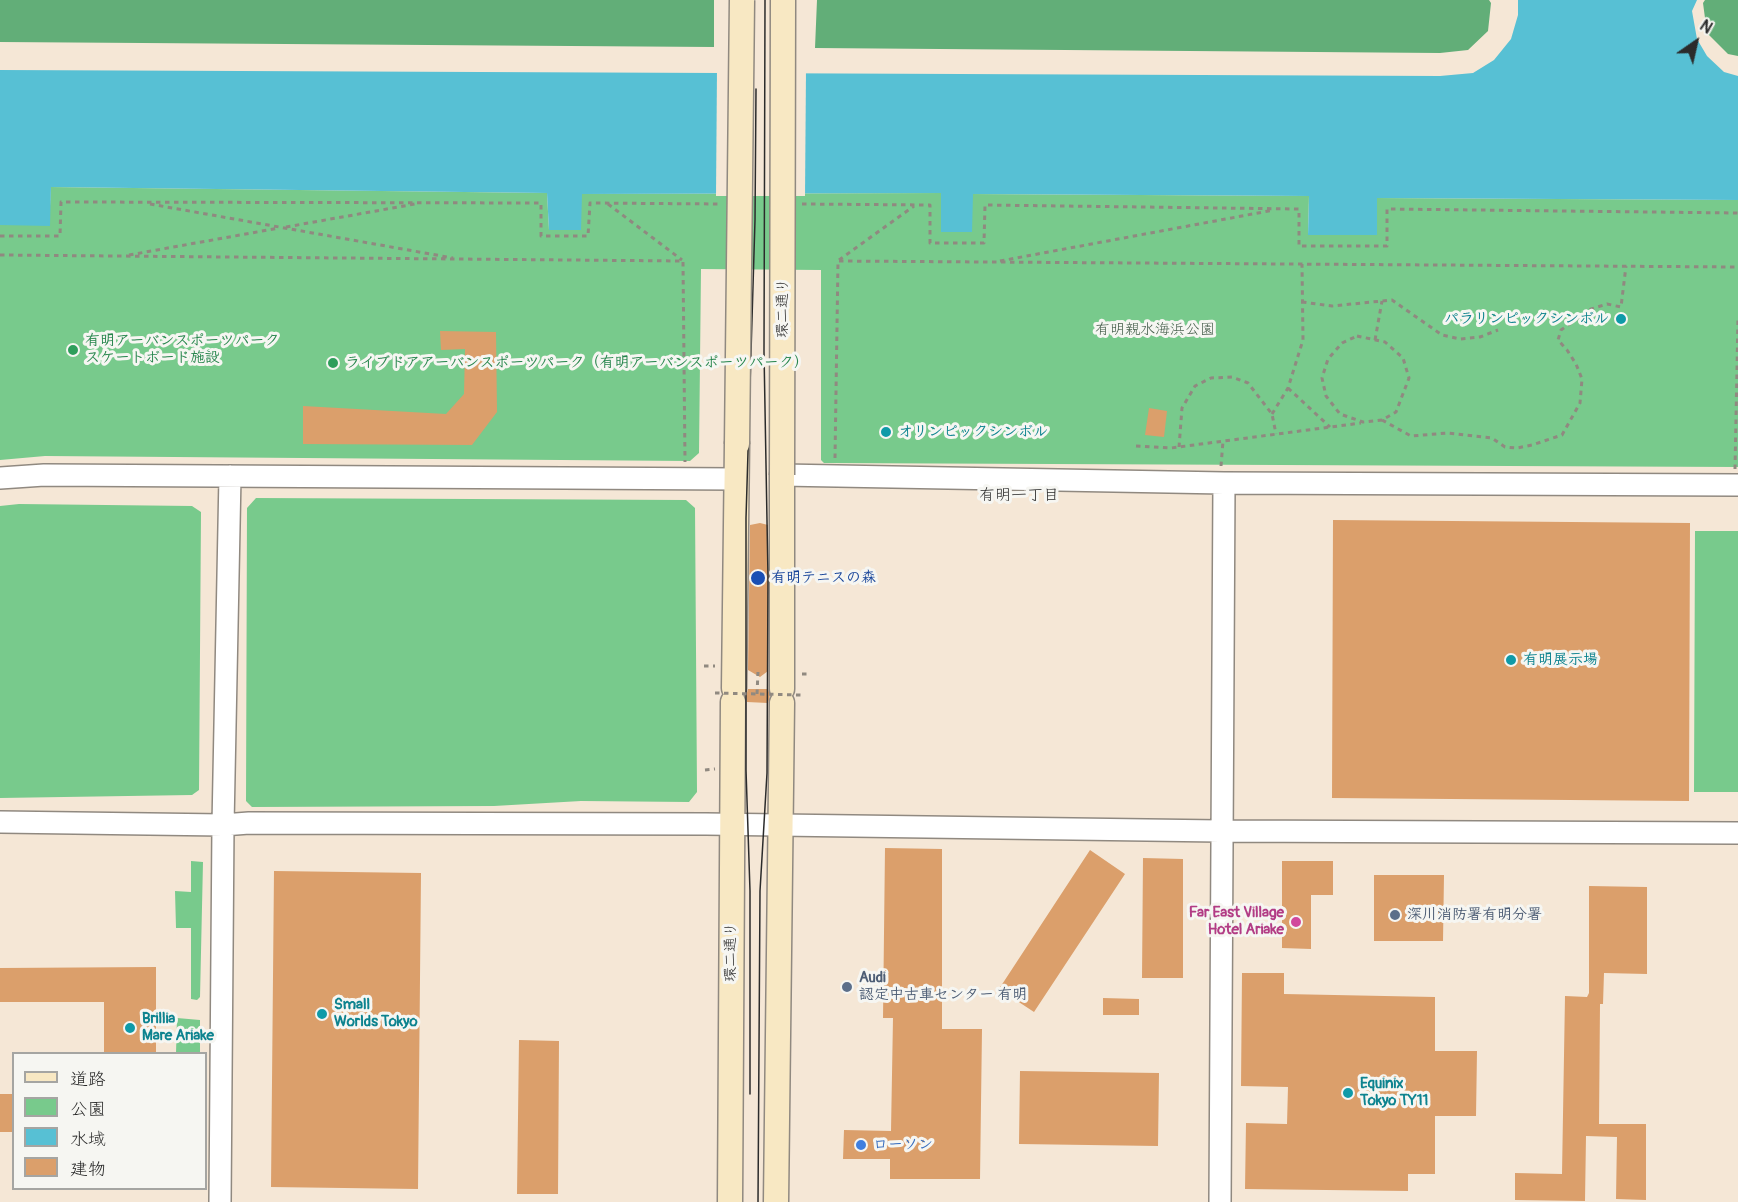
<!DOCTYPE html>
<meta charset="utf-8">
<style>
body{margin:0}
#map{position:relative;width:1738px;height:1202px;overflow:hidden;background:#f5e7d6;font-family:Pangolin,"Klee One",sans-serif}
canvas{display:block}
.legend{position:absolute;left:12px;top:1052px;width:195px;height:138px;box-sizing:border-box;background:#f6f6f2;border:2px solid #a5a5a2;margin:0;padding:8px 10px;list-style:none;font-size:18px;color:#2b2b2b}
.legend li{display:flex;align-items:center;gap:12px;height:30px}
.legend b{width:30px;border:2px solid #a5a5a2}
.north{position:absolute;left:1666px;top:12px;width:60px;height:60px;-webkit-text-stroke:4px #f6f6f2;paint-order:stroke;rotate:34deg;font-size:16px;font-weight:700;line-height:24px;text-align:center;color:#2b2b2b}
.north::after{content:'';display:block;margin:auto;width:21px;height:27px;background:#2b2b2b;clip-path:polygon(50% 0,100% 100%,50% 72%,0 100%)}
</style>
<div id="map">
<canvas width="1738" height="1202"></canvas>
<ul class="legend">
<li><b style="height:8px;background:#f8e8c3"></b>道路</li>
<li><b style="height:16px;background:#78ca8c"></b>公園</li>
<li><b style="height:16px;background:#57c0d4"></b>水域</li>
<li><b style="height:16px;background:#db9f6b"></b>建物</li>
</ul>
<div class="north">N</div>
</div>
<script>
const g = document.querySelector('canvas').getContext('2d');
g.lineJoin = 'round';
function fillPath(path, color) { g.fillStyle = color; g.fill(path, 'evenodd'); }
const toPath = rows => new Path2D(rows.map(r => 'M' + r).join(''));
function trace(path, color, width, dash) { g.strokeStyle = color; g.lineWidth = width; g.lineCap = dash ? 'butt' : 'round'; g.setLineDash(dash || []); g.stroke(path); }
function label(font, color, halo, rows, align = 'center') {
  g.font = font + ' Pangolin,"Klee One",sans-serif'; g.lineWidth = 6; g.setLineDash([]); g.textBaseline = 'middle'; g.strokeStyle = halo; g.fillStyle = color; for (const [text, x, y, turn = 0] of rows) {
    g.save(); g.translate(x, y); g.rotate((+turn || 0) * Math.PI / 180); g.textAlign = isNaN(turn) ? turn : align; if (halo) g.strokeText(text, 0, 0); g.fillText(text, 0, 0); g.restore();
  }
}
const green = toPath([
 [51,187,547,193,549,230,581,230,581,194,942,193,941,232,972,232,972,194,1309,196,1308,234,1377,198,1738,200,1738,467,824,463,821,460,821,270,701,269,699,453,690,461,45,456,0,460,0,225,49,225],
 [256,498,686,500,695,508,697,792,689,802,581,801,494,806,252,807,246,801,247,508],
 [19,504,192,506,201,512,199,790,192,795,0,798,0,506],
 [1695,531,1738,531,1738,792,1694,792],
 [191,861,203,862,200,997,197,1000,191,999,191,928,176,928,175,891,191,892],
 [177,1018,200,1020,200,1053,176,1053]
]);
const forest = toPath([
 [0,0,714,0,714,47,0,42],
 [817,0,1489,0,1491,3,1488,31,1468,50,1440,53,815,48],
 [1705,0,1738,0,1738,56,1728,54,1707,33,1703,3]
]);
const water = toPath([
 [1518,0,1697,0,1692,11,1697,39,1707,56,1724,72,1738,76,1738,200,1377,198,1377,235,1308,235,1309,196,973,194,972,232,941,232,941,193,582,194,581,230,549,230,547,193,51,187,50,226,0,225,0,70,1440,76,1473,73,1494,60,1511,39,1518,15]
]);
const pier = toPath([
 [717,70,806,70,805,196,716,196]
]);
const building = toPath([
 [440,331,496,332,497,412,472,445,303,444,303,406,446,414,464,394,465,349,441,350],
 [1149,408,1167,411,1164,437,1145,435],
 [1333,520,1690,523,1689,801,1332,798],
 [760,523,768,525,768,671,760,677,748,670,750,525],
 [748,689,768,689,770,696,768,703,747,702,746,696],
 [885,848,942,849,942,1029,982,1029,980,1179,890,1179,890,1159,843,1159,844,1130,891,1131,893,1018,883,1018],
 [1090,850,1125,874,1034,1012,999,989],
 [1143,858,1183,859,1183,978,1142,978],
 [1282,861,1333,861,1333,895,1311,895,1311,949,1282,948],
 [274,871,421,873,418,1189,271,1187],
 [1374,875,1444,875,1443,941,1374,941],
 [1589,886,1647,887,1647,974,1604,973,1603,1004,1600,1004,1599,1124,1646,1124,1646,1200,1616,1199,1617,1137,1586,1136,1585,1201,1515,1200,1515,1173,1562,1174,1565,996,1587,997,1589,993],
 [156,967,156,1053,104,1053,104,1002,0,1002,0,968],
 [1242,973,1284,973,1284,994,1435,997,1435,1051,1477,1051,1476,1116,1435,1116,1435,1174,1408,1174,1408,1191,1245,1189,1246,1123,1287,1124,1288,1087,1241,1086],
 [1103,998,1139,999,1139,1015,1103,1015],
 [519,1040,559,1041,558,1194,517,1194],
 [1020,1071,1159,1073,1158,1146,1019,1144],
 [0,1094,14,1094,14,1132,0,1132]
]);
const path = toPath([
 [150,204,453,258],
 [608,204,682,260],
 [802,204,930,205,930,243,984,243,985,205,1299,209,1299,246,1387,246,1387,209,1738,213],
 [286,227,415,204],
 [0,236,60,236,61,202,541,203,541,236,588,236,590,203,721,204],
 [0,255,683,261,685,462],
 [129,255,279,228],
 [839,260,914,206],
 [1000,261,1274,210],
 [1302,302,1332,306,1392,300,1442,335,1460,339,1480,337,1498,330],
 [1357,336,1385,342,1403,358,1409,378,1396,412,1382,420,1363,422,1340,414,1326,396,1322,378,1328,359,1342,343,1357,336],
 [1375,340,1382,301],
 [1288,388,1330,427],
 [1272,414,1288,388,1303,340,1302,264],
 [1382,420,1411,436,1447,433,1492,438,1505,447,1517,448,1532,445,1562,435,1580,403,1582,379,1576,364,1567,350,1558,340,1561,330,1591,309,1607,304,1621,307,1626,266],
 [1136,446,1171,448,1361,423],
 [1179,447,1182,408,1195,386,1211,378,1232,377,1248,383,1272,414,1276,434],
 [835,458,838,261,1738,267],
 [1221,466,1223,441],
 [1735,469,1738,317],
 [704,666,715,666],
 [802,674,811,674],
 [757,694,758,672],
 [705,770,715,769]
]);
const tertiary = toPath([
 [782,475,1224,483,1738,485],
 [0,478,44,475,736,479],
 [0,822,223,825,249,823,706,824,1220,831,1738,833],
 [220,1202,223,825,230,476],
 [1220,1202,1224,483]
]);
const secondary = toPath([
 [734,688,737,444],
 [782,689,782,475],
 [730,1202,733,702],
 [776,1202,782,703]
]);
const tram = toPath([
 [750,1094,750,891,746,770,746,518,755,220,756,89],
 [758,1202,760,891,767,773,768,577,764,352,765,0]
]);
const pathBridge = toPath([
 [715,693,801,695]
]);
const secondaryBridge = toPath([
 [737,444,742,0],
 [782,475,783,0]
]);
const markers = [
 [1621,319,6,"#0f9aa8"],
 [73,350,6,"#2e9e5b"],
 [333,363,6,"#2e9e5b"],
 [886,432,6,"#0f9aa8"],
 [758,578,8,"#1a4fb4"],
 [1511,660,6,"#0f9aa8"],
 [1395,915,6,"#5c6f8a"],
 [1296,922,6,"#d1479c"],
 [847,987,6,"#5c6f8a"],
 [322,1014,6,"#0f9aa8"],
 [130,1028,6,"#0f9aa8"],
 [1348,1093,6,"#0f9aa8"],
 [861,1145,6,"#3f7fe0"]
];
const streetNames = [
 ["環二通り",783,308,-90],
 ["環二通り",731,952,-90]
];
const cultureNames = [
 ["パラリンピックシンボル",1609,319,"right"],
 ["オリンピックシンボル",898,432],
 ["有明展示場",1523,660],
 ["Small",334,1005],
 ["Worlds Tokyo",334,1022],
 ["Brillia",142,1019],
 ["Mare Ariake",142,1036],
 ["Equinix",1360,1084],
 ["Tokyo TY11",1360,1101]
];
const parkNames = [
 ["有明親水海浜公園",1155,330]
];
const leisureNames = [
 ["有明アーバンスポーツパーク",85,341],
 ["スケートボード施設",85,358],
 ["ライブドアアーバンスポーツパーク（有明アーバンスポーツパーク）",345,363]
];
const transitNames = [
 ["有明テニスの森",771,578]
];
const hotelNames = [
 ["Far East Village",1284,913],
 ["Hotel Ariake",1284,930]
];
const serviceNames = [
 ["深川消防署有明分署",1407,915],
 ["Audi",859,978],
 ["認定中古車センター 有明",859,995]
];
const shopNames = [
 ["ローソン",873,1145]
];
const neighbourhoodNames = [
 ["有明一丁目",1019,496]
];
fillPath(green, '#78ca8c');
fillPath(forest, '#62ae78');
fillPath(water, '#57c0d4');
fillPath(pier, '#f5e7d6');
fillPath(building, '#db9f6b');
trace(tertiary, '#908980', 24);
trace(secondary, '#908980', 27);
trace(path, '#908980', 3, [4.5, 4.5]);
trace(tertiary, '#fff', 21);
trace(secondary, '#f8e8c3', 24);
trace(tram, '#2b2b2b', 1.5);
trace(secondaryBridge, '#908980', 27, []);
trace(pathBridge, '#908980', 3, [4.5, 4.5]);
trace(secondaryBridge, '#f8e8c3', 24);
for (const [x, y, r, color] of markers) { const dot = new Path2D(); dot.arc(x, y, r, 0, 2 * Math.PI); g.fillStyle = color; g.fill(dot); trace(dot, '#f6f6f2', 2); }
label('15px', '#2b2b2b', '#f6f6f2', streetNames);
label('bold 15px', '#0d838f', '#f6f6f2', cultureNames, 'left');
label('15px', '#425b48', '#f6f6f2', parkNames);
label('bold 15px', '#27864d', '#f6f6f2', leisureNames, 'left');
label('bold 15px', '#164399', '#f6f6f2', transitNames, 'left');
label('bold 15px', '#b23c85', '#f6f6f2', hotelNames, 'right');
label('bold 15px', '#4e5e75', '#f6f6f2', serviceNames, 'left');
label('bold 15px', '#366cbe', '#f6f6f2', shopNames, 'left');
label('16px', '#2b2b2b', '#f6f6f2', neighbourhoodNames);
</script>
